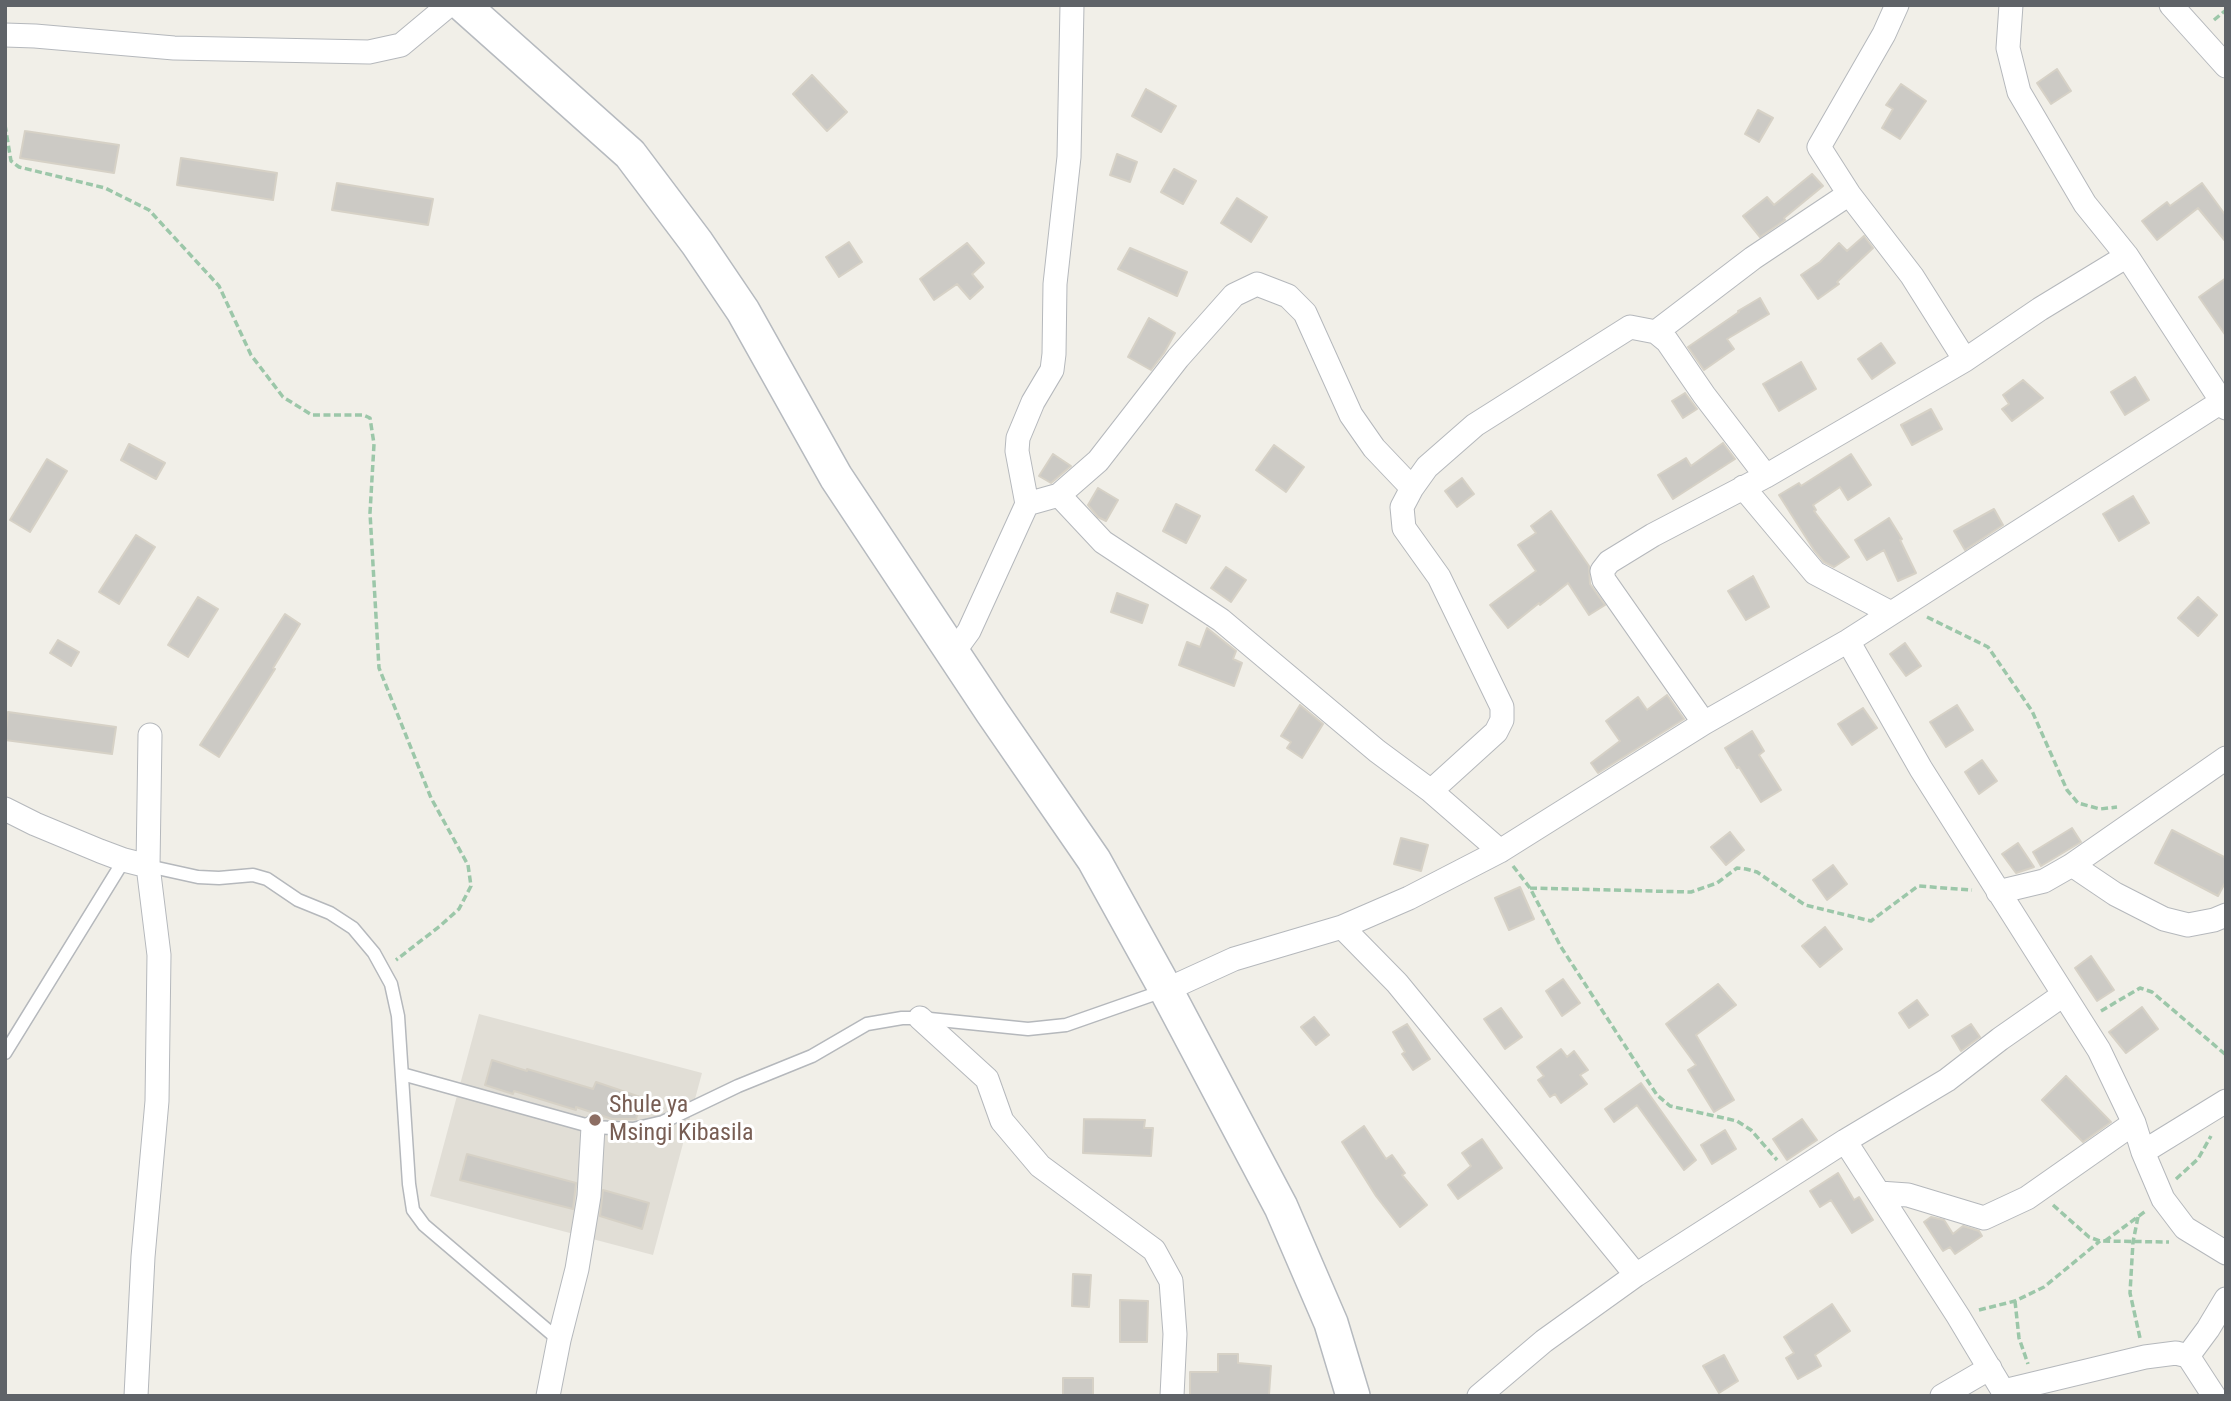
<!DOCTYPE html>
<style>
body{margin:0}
#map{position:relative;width:2231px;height:1401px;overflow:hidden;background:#f1efe8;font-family:"Roboto Condensed",sans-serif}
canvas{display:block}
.frame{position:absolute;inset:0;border:7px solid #5f6368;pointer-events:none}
</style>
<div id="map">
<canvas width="2231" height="1401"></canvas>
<div class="frame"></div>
</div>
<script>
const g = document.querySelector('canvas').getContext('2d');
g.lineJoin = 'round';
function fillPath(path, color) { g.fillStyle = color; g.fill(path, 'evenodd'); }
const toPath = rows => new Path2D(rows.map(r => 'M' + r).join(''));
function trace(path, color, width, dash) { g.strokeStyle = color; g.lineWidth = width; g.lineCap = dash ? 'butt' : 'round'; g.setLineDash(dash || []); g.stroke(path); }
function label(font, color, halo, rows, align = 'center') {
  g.font = font + ' "Roboto Condensed",sans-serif'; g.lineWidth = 6; g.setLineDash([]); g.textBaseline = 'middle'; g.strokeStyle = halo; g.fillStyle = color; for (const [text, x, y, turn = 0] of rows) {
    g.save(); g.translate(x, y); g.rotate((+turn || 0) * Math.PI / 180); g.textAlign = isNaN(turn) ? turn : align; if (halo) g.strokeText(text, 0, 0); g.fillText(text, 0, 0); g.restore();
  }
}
const education = toPath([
 [479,1014,702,1073,653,1255,430,1196]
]);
const building = toPath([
 [2057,69,2071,91,2051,104,2037,83,2057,69],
 [812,75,847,112,827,131,793,94,812,75],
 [1901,84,1926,101,1900,139,1882,128,1893,109,1886,105,1901,84],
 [1146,89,1176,106,1161,132,1132,116,1146,89],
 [1758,110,1773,118,1759,142,1745,134,1758,110],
 [25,131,119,145,114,173,20,158,25,131],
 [1117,154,1137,162,1130,182,1110,175,1117,154],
 [181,158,277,173,273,200,177,185,181,158],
 [1174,169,1196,181,1183,204,1161,192,1174,169],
 [1812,174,1823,186,1784,218,1785,220,1760,237,1743,216,1767,197,1774,205,1812,174],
 [337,183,433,199,428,225,332,210,337,183],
 [2202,183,2226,216,2226,242,2198,208,2157,240,2142,221,2167,202,2170,206,2202,183],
 [1237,198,1267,217,1251,242,1221,223,1237,198],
 [1864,236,1873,248,1837,282,1839,284,1818,299,1801,275,1820,262,1839,243,1847,251,1864,236],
 [849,242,862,262,839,277,826,257,849,242],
 [967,243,984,263,972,274,983,287,970,299,957,284,934,300,920,279,967,243],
 [1130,248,1187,272,1177,296,1118,269,1130,248],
 [2226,278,2226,336,2199,297,2226,278],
 [1760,298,1769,314,1727,339,1734,349,1704,370,1688,347,1739,312,1738,311,1760,298],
 [1149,318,1175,333,1164,353,1151,370,1128,357,1149,318],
 [1881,343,1895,363,1872,379,1858,359,1881,343],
 [1801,362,1816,389,1779,411,1763,384,1801,362],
 [2135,377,2149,400,2125,415,2111,392,2135,377],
 [2023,380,2043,398,2012,421,2002,409,2009,404,2003,395,2023,380],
 [1685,393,1697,409,1683,418,1672,401,1685,393],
 [1931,409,1942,429,1912,445,1901,425,1931,409],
 [1723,443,1735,459,1673,499,1658,475,1686,458,1691,466,1723,443],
 [129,444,165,463,156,479,121,460,129,444],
 [1274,445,1304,467,1286,492,1256,470,1274,445],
 [1053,454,1071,466,1051,483,1039,476,1053,454],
 [1851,454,1871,485,1848,500,1840,487,1813,505,1816,510,1814,511,1849,557,1834,567,1824,562,1814,550,1779,495,1799,483,1801,486,1851,454],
 [47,459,67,471,30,532,10,520,47,459],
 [1462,478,1474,494,1457,507,1445,491,1462,478],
 [1098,488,1118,500,1106,521,1098,517,1088,505,1098,488],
 [2133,496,2149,523,2119,541,2103,514,2133,496],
 [1176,504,1200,516,1186,543,1163,531,1176,504],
 [1994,509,2003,525,1965,550,1954,531,1994,509],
 [1551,511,1589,566,1590,584,1605,605,1589,615,1568,583,1540,605,1539,603,1508,628,1490,605,1536,571,1518,545,1536,533,1531,526,1551,511],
 [1889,518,1902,539,1900,540,1916,573,1898,581,1884,550,1867,560,1855,540,1889,518],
 [136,535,155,547,119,604,99,592,136,535],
 [1226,567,1246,580,1231,602,1211,588,1226,567],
 [1753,576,1769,607,1746,620,1728,591,1753,576],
 [1117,593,1148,605,1142,623,1111,612,1117,593],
 [198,597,218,609,188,657,168,645,198,597],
 [2198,597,2217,615,2198,636,2178,618,2198,597],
 [285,614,300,624,273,668,275,669,219,757,200,745,285,614],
 [1207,628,1236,651,1233,659,1242,663,1234,686,1179,665,1187,642,1200,647,1207,628],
 [58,640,79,652,71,666,50,653,58,640],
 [1905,643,1921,666,1906,676,1890,654,1905,643],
 [1667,695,1684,719,1598,773,1591,763,1620,741,1606,721,1638,697,1647,710,1667,695],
 [1300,705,1323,724,1302,758,1287,748,1291,742,1281,736,1300,705],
 [1957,705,1973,730,1946,747,1930,722,1957,705],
 [1863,708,1877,728,1852,745,1838,724,1863,708],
 [8,712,116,727,112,754,5,740,8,712],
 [1752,731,1764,751,1759,755,1781,790,1761,802,1739,767,1737,768,1725,748,1752,731],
 [1982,760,1997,781,1979,794,1965,772,1982,760],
 [2072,828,2081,842,2041,866,2033,852,2072,828],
 [2172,830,2226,858,2226,881,2218,896,2155,863,2172,830],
 [1730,832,1744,850,1726,865,1711,847,1730,832],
 [1401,838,1428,845,1421,871,1394,864,1401,838],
 [2018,843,2034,867,2016,873,2002,854,2018,843],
 [1833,865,1847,884,1827,900,1813,880,1833,865],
 [1520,887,1534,919,1509,930,1495,898,1520,887],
 [1825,927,1842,949,1820,967,1802,946,1825,927],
 [2091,956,2114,990,2097,1001,2075,968,2091,956],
 [1563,979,1580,1003,1562,1016,1546,991,1563,979],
 [1718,984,1736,1005,1696,1035,1734,1100,1714,1112,1688,1070,1696,1065,1666,1024,1718,984],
 [1917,1000,1928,1015,1909,1028,1899,1013,1917,1000],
 [2142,1007,2158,1029,2126,1053,2109,1032,2142,1007],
 [1501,1008,1522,1037,1505,1049,1484,1019,1501,1008],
 [1314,1017,1329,1035,1316,1045,1301,1027,1314,1017],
 [1407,1024,1430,1059,1413,1070,1402,1054,1405,1052,1393,1032,1407,1024],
 [1971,1024,1980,1037,1961,1051,1952,1036,1971,1024],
 [1561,1049,1567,1057,1574,1051,1588,1070,1580,1075,1587,1084,1561,1103,1555,1094,1550,1097,1538,1080,1544,1076,1537,1067,1561,1049],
 [492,1060,527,1071,527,1069,593,1089,596,1082,643,1098,636,1119,612,1119,576,1107,576,1110,514,1091,513,1094,485,1085,492,1060],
 [2066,1076,2111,1122,2083,1142,2042,1100,2066,1076],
 [1641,1083,1696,1160,1684,1170,1637,1105,1614,1122,1605,1109,1641,1083],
 [1084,1119,1145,1120,1144,1128,1153,1128,1151,1156,1083,1153,1084,1119],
 [1802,1119,1817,1140,1787,1160,1773,1139,1802,1119],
 [1364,1126,1386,1159,1392,1155,1405,1173,1402,1175,1427,1205,1400,1227,1376,1196,1342,1142,1364,1126],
 [1725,1130,1736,1149,1712,1164,1701,1145,1725,1130],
 [1482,1139,1502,1168,1458,1199,1448,1185,1471,1166,1462,1153,1482,1139],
 [467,1154,576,1183,573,1209,460,1180,467,1154],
 [1838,1173,1854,1200,1859,1197,1873,1220,1852,1233,1831,1200,1820,1207,1810,1191,1838,1173],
 [603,1190,649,1203,642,1229,600,1216,603,1190],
 [1931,1217,1944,1220,1953,1234,1963,1226,1979,1231,1982,1236,1955,1254,1950,1247,1943,1251,1924,1222,1931,1217],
 [1073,1274,1091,1275,1089,1307,1072,1306,1073,1274],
 [1120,1300,1148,1301,1147,1342,1120,1342,1120,1300],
 [1832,1304,1850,1331,1815,1355,1821,1366,1798,1379,1786,1358,1794,1353,1784,1337,1832,1304],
 [1218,1354,1238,1354,1238,1363,1271,1366,1269,1395,1190,1396,1190,1372,1218,1372,1218,1354],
 [1724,1355,1738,1381,1719,1393,1703,1366,1724,1355],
 [1063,1378,1093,1378,1093,1396,1063,1396,1063,1378]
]);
const path = toPath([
 [2214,20,2226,10],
 [5,125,11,161,19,167,105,188,149,210,219,286,251,355,283,397,312,415,363,415,370,418,374,444,370,513,379,668,431,798,468,865,471,886,459,909,440,926,396,960],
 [1927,617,1988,647,2032,711,2067,790,2078,803,2100,809,2117,807],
 [1513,866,1530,888,1561,947,1657,1095,1670,1106,1737,1121,1751,1130,1777,1160],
 [1530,888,1691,892,1717,883,1737,868,1746,869,1757,872,1805,905,1871,921,1918,886,1972,890],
 [2101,1011,2140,988,2152,992,2226,1055],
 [2176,1179,2198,1159,2211,1136],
 [2053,1205,2089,1237,2100,1241,2169,1242],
 [2138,1217,2133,1242,2130,1293,2140,1338],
 [2105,1241,2147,1210],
 [2015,1301,2019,1338,2028,1364],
 [1979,1310,2015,1301,2044,1287,2100,1241]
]);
const lane = toPath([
 [148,866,198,877,219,878,253,875,267,879,298,900,330,913,353,928,374,953,391,984,398,1016,409,1184,413,1210,424,1225,559,1340],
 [5,1053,124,860],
 [402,1074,593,1127,633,1129,663,1122,738,1086,812,1056,867,1024,902,1018,920,1018,1028,1029,1066,1025,1166,990]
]);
const street = toPath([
 [1897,5,1884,34,1819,147,1849,194,1912,276,1965,360],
 [2011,5,2008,48,2019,92,2085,204,2127,256,2226,408],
 [2171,5,2226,66],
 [5,35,35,36,174,48,369,52,401,45,449,5],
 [1656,332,1753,258,1849,194],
 [1743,487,1815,573,1891,613],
 [1059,495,1103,542,1221,620,1377,751,1431,791,1500,851],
 [1027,504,1017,451,1018,438,1033,402,1052,370,1054,354,1055,284,1069,157,1072,5],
 [1848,641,1921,769,2099,1050,2134,1123,2143,1152,2163,1199,2185,1228,2226,1253],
 [953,653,969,631,1027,504,1059,495,1098,461,1178,358,1234,295,1257,284,1288,296,1305,313,1351,415,1374,448,1412,488],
 [1704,723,1604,580,1602,571,1609,562,1653,535,1766,476,1965,360,2040,309,2127,256],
 [1431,791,1496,732,1502,720,1502,707,1439,577,1404,528,1402,507,1412,488,1427,467,1475,425,1630,327,1656,332,1667,341,1704,395,1766,476],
 [5,809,35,824,100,851,124,860,148,866],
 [2072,865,2115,894,2164,919,2188,925,2214,920,2226,915],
 [1998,892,2044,881,2072,865,2226,758],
 [1342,927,1397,983,1636,1275],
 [1166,990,1234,959,1342,927,1409,898,1500,851,1704,723,1848,641,2221,402],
 [920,1018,987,1079,1002,1121,1040,1166,1154,1250,1171,1281,1175,1334,1172,1396],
 [1845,1141,1958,1316,2006,1396],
 [2143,1152,2226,1101],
 [1879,1193,1908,1195,1984,1218,2027,1198,2134,1123],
 [2188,1356,2208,1329,2226,1299],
 [2004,1391,2145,1357,2176,1353,2188,1356,2214,1396],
 [136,1396,143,1257,157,1101,159,955,148,866,150,735],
 [548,1396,559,1340,577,1269,589,1196,593,1127],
 [1479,1396,1544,1341,1636,1275,1845,1141,1947,1080,2000,1039,2063,995],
 [1942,1396,1990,1368]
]);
const secondary = toPath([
 [463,5,630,154,697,243,743,311,836,477,992,712,1094,860,1166,990,1281,1207,1331,1323,1353,1396]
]);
const markers = [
 [595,1120,7,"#8d6e63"]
];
const educationNames = [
 ["Shule ya",609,1106],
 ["Msingi Kibasila",609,1134]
];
fillPath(education, '#e1ded6');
fillPath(building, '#cccac5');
trace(building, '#d6d1c6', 2);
trace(lane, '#b5b8bc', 15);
trace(street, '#b5b8bc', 25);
trace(secondary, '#b6babf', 36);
trace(path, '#9cc7a9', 3.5, [7, 3.5]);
trace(lane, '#fff', 12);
trace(street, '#fff', 23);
trace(secondary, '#fff', 33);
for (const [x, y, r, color] of markers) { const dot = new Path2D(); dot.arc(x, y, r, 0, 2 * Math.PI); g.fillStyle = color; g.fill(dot); trace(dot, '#fff', 2.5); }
label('24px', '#785e54', '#fff', educationNames, 'left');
</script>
